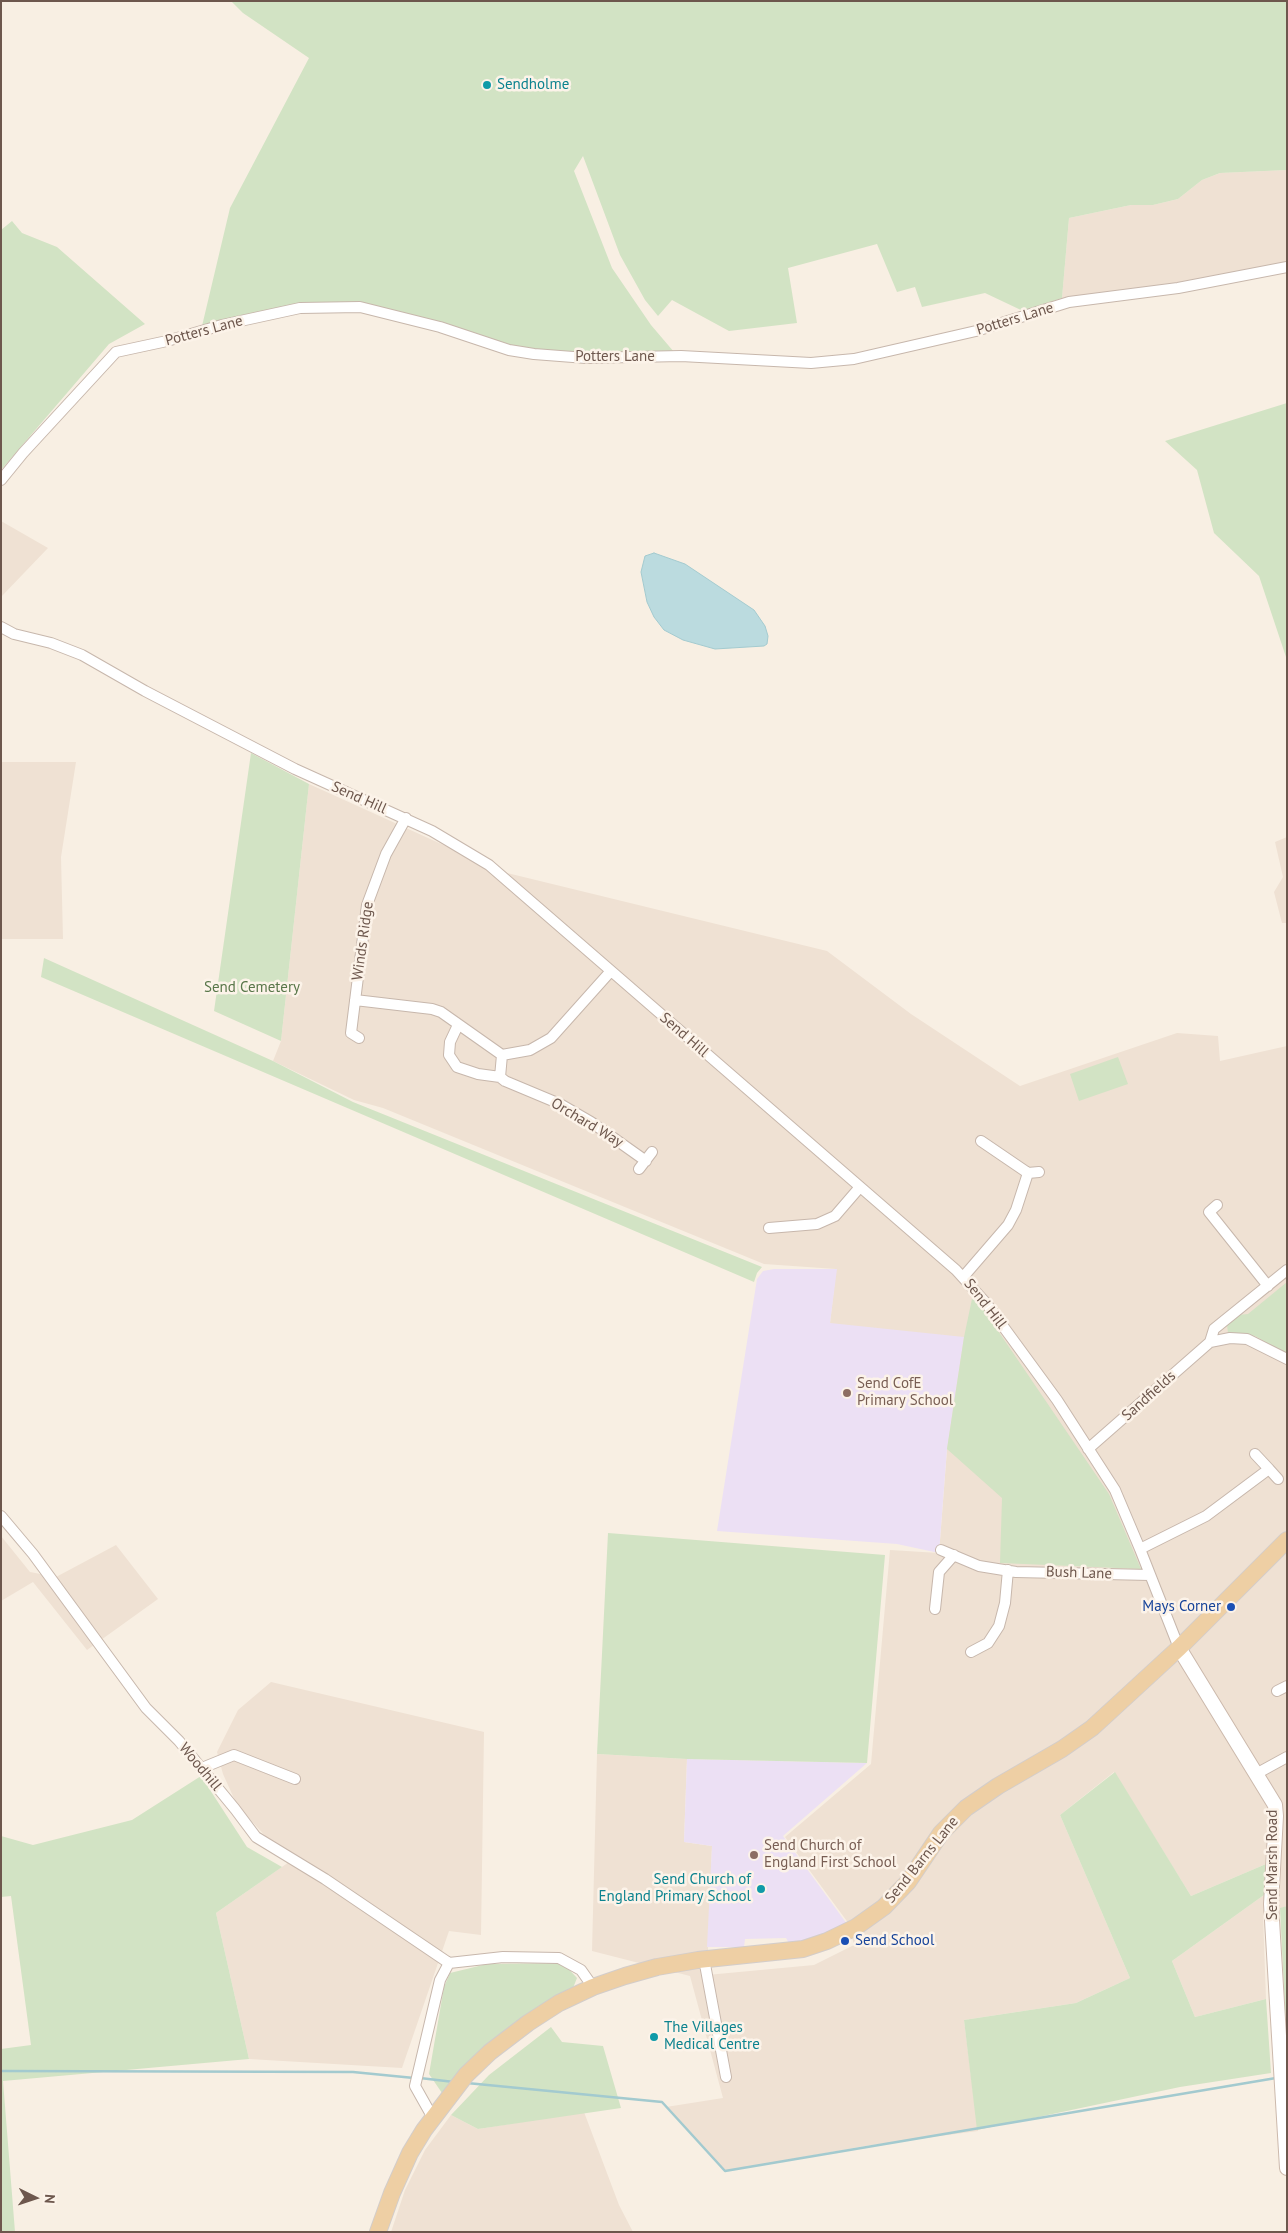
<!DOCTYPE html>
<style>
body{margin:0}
#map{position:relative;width:1288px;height:2233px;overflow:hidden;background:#f8efe3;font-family:"PT Sans",sans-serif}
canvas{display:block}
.frame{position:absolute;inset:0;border:2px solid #6d574d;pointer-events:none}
.north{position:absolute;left:10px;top:2173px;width:50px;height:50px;-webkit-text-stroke:4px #fcf3e9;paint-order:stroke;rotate:94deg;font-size:14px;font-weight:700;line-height:20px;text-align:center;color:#6d574d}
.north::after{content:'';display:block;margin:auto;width:18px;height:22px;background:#6d574d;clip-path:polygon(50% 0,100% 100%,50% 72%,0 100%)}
</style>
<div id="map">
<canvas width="1288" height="2233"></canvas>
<div class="frame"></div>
<div class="north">N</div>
</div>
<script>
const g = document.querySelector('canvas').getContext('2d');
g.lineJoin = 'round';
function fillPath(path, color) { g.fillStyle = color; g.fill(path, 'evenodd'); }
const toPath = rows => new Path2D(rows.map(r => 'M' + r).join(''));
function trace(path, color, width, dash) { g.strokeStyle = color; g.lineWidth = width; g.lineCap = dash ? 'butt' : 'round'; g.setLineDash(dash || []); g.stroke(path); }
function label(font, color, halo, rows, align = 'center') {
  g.font = font + ' "PT Sans",sans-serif'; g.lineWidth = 5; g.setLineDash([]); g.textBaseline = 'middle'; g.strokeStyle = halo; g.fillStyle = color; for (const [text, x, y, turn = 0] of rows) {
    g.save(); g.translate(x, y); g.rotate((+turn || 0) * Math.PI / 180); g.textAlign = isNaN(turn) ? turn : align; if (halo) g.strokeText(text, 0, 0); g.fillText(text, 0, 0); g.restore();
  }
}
const residential = toPath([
 [1287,170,1287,262,1175,283,1062,298,1069,218,1131,205,1153,205,1178,199,1202,180,1220,173],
 [1,521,48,548,1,597],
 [1,762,76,762,61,857,63,939,1,939],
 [309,784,503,872,827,951,911,1014,1020,1086,1177,1033,1218,1036,1220,1061,1287,1046,1287,1906,1263,1915,1266,1999,1195,2017,1172,1961,1264,1895,1266,1864,1191,1896,1114,1772,1060,1815,1130,1978,1076,2003,964,2020,978,2131,865,2146,725,2171,666,2107,723,2098,690,1976,592,1951,597,1754,687,1759,684,1842,712,1846,707,1975,814,1965,854,1945,849,1924,785,1837,871,1764,890,1550,939,1553,947,1449,830,1323,836,1269,764,1264,383,1108,354,1100,273,1061,281,1041],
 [1287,837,1287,923,1282,923,1274,892,1283,877,1275,842],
 [1,1536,30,1572,56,1577,116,1545,158,1599,87,1650,33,1582,1,1601],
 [271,1682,484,1732,481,1935,449,1931,402,2068,249,2059,216,1913,289,1862,237,1805,223,1774,217,1752,238,1710],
 [584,2112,619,2205,633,2232,391,2232,405,2190,425,2150,451,2115,478,2129]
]);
const education = toPath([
 [774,1269,837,1269,830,1323,964,1337,947,1449,939,1553,897,1544,717,1531,757,1279,763,1271],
 [687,1759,867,1763,783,1836,847,1924,813,1939,790,1945,786,1938,745,1939,744,1947,707,1947,712,1846,684,1842]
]);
const green = toPath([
 [231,1,1287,1,1287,170,1220,173,1202,180,1178,199,1153,205,1131,205,1069,218,1062,298,1023,311,985,293,922,307,915,287,897,292,877,244,788,268,797,323,729,331,672,300,658,316,645,300,620,255,583,156,574,171,612,268,651,325,674,352,584,354,515,347,362,304,202,326,230,208,309,58,243,13],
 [12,221,22,233,57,247,145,324,109,344,1,470,1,230],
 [1287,403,1287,660,1259,576,1214,533,1197,470,1165,441],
 [251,753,309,784,281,1041,214,1011],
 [44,958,273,1061,353,1102,762,1267,757,1273,754,1282,41,977],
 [1118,1057,1128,1084,1079,1101,1070,1074],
 [1287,1282,1287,1354,1255,1336,1228,1333,1227,1325,1238,1315,1248,1314],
 [973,1294,1109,1494,1141,1569,1000,1563,1002,1498,947,1449,964,1337],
 [608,1533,885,1555,867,1763,687,1759,597,1754],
 [1115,1772,1191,1896,1266,1864,1264,1895,1172,1961,1195,2017,1266,1999,1271,2073,1180,2087,977,2130,964,2020,1076,2003,1130,1978,1060,1815],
 [201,1776,247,1847,282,1867,216,1913,249,2059,3,2081,15,2232,1,2232,1,2049,31,2045,11,1896,1,1897,1,1836,33,1845,132,1820],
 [1287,1906,1287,2051,1280,1908],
 [563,1963,577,1978,573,1988,458,2074,442,2093,429,2074,444,1987,450,1973,487,1964],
 [551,2027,562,2042,603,2046,621,2108,478,2129,451,2115,489,2075]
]);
const water = toPath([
 [654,553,685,564,754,610,765,626,768,636,767,644,764,646,715,649,683,640,664,630,654,617,647,602,641,572,645,556,654,553]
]);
const stream = toPath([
 [1,2071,353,2072,414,2078],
 [420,2078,454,2082],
 [467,2083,662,2102,725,2171,1276,2078]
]);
const minor = toPath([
 [1,480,23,453,116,352,167,341,222,325,300,308,360,307,440,327,509,350,534,354,586,358,681,356,811,363,854,359,976,331,1069,302,1178,288,1287,267],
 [1,627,14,634,51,643,82,655,145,691,295,769,432,831,489,865,956,1270,986,1303,1057,1400,1115,1490,1140,1549,1179,1648],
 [355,1000,432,1009,441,1012,502,1055,500,1077,505,1081,560,1104,591,1122,646,1161],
 [458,1025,450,1042,449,1055,457,1067,478,1074,500,1077],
 [359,1038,351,1033,367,905,386,854,406,818],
 [502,1055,530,1050,551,1038,610,972],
 [981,1141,1028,1173],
 [639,1169,652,1152],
 [1217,1205,1209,1212,1268,1286],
 [769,1228,817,1224,835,1216,860,1187],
 [964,1276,1008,1225,1016,1210,1028,1173,1039,1172],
 [1210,1342,1230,1338,1247,1339,1287,1359],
 [1088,1449,1210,1342,1214,1329,1287,1270],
 [1255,1454,1269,1469],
 [1,1516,33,1554,146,1708,179,1741,235,1809,256,1837,325,1879,449,1963],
 [1140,1549,1206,1516,1269,1469,1278,1479],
 [941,1550,979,1566,1016,1572,1150,1575],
 [935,1609,939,1572,954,1555],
 [971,1652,988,1643,999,1626,1005,1603,1008,1570],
 [1277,1691,1287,1686],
 [202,1768,234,1755,295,1779],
 [1256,1774,1287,1757],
 [704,1959,726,2077],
 [433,2118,415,2086,440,1980,449,1963,503,1957,559,1958,581,1970,593,1987]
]);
const secondary = toPath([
 [1179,1648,1275,1805,1276,1816,1271,1904,1287,2168]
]);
const primary = toPath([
 [378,2232,392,2193,410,2153,424,2130,466,2075,490,2052,528,2023,559,2003,593,1987,625,1976,657,1967,698,1960,803,1949,827,1941,856,1927,884,1907,908,1882,941,1833,966,1808,998,1786,1062,1749,1092,1728,1179,1648,1287,1540]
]);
const markers = [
 [487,85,5,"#0f9aa8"],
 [847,1393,5,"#8d6e63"],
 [1231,1607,5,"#1a4fb4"],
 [754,1855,5,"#8d6e63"],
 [761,1889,5,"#0f9aa8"],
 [845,1941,5,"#1a4fb4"],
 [654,2037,5,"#0f9aa8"]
];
const cultureNames = [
 ["Sendholme",497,85],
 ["Send Church of",751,1880,"right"],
 ["England Primary School",751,1897,"right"],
 ["The Villages",664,2028],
 ["Medical Centre",664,2045]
];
const streetNames = [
 ["Potters Lane",1015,319,-17],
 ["Potters Lane",204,331,-15],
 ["Potters Lane",615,357],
 ["Send Hill",359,798,24],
 ["Winds Ridge",363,941,-82],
 ["Send Hill",684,1035,41],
 ["Orchard Way",587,1123,31],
 ["Send Hill",985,1304,52],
 ["Sandfields",1149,1396,-42],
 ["Bush Lane",1079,1573,2],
 ["Woodhill",200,1767,50],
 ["Send Barns Lane",922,1860,-51],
 ["Send Marsh Road",1273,1865,-90]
];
const parkNames = [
 ["Send Cemetery",252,988]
];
const educationNames = [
 ["Send CofE",857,1384],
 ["Primary School",857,1401],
 ["Send Church of",764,1846],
 ["England First School",764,1863]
];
const transitNames = [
 ["Mays Corner",1221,1607],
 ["Send School",855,1941,"left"]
];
fillPath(residential, '#efe1d3');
fillPath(education, '#ece0f4');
fillPath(green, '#d2e3c4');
fillPath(water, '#bbdbdf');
trace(water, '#a3cacf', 1);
trace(stream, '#a3cacf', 2.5);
trace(minor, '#c7b7ac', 12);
trace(secondary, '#ccb9ac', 16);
trace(primary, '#d3cdca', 18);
trace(minor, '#fff', 10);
trace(secondary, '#fff', 14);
trace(primary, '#eecfa4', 16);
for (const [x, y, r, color] of markers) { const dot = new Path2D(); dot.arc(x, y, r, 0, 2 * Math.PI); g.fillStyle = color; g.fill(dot); trace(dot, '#fcf3e9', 2); }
label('15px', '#0d838f', '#fcf3e9', cultureNames, 'left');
label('15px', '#6d574d', '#fcf3e9', streetNames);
label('15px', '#59774a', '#fcf3e9', parkNames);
label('15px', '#785e54', '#fcf3e9', educationNames, 'left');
label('15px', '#164399', '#fcf3e9', transitNames, 'right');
</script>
